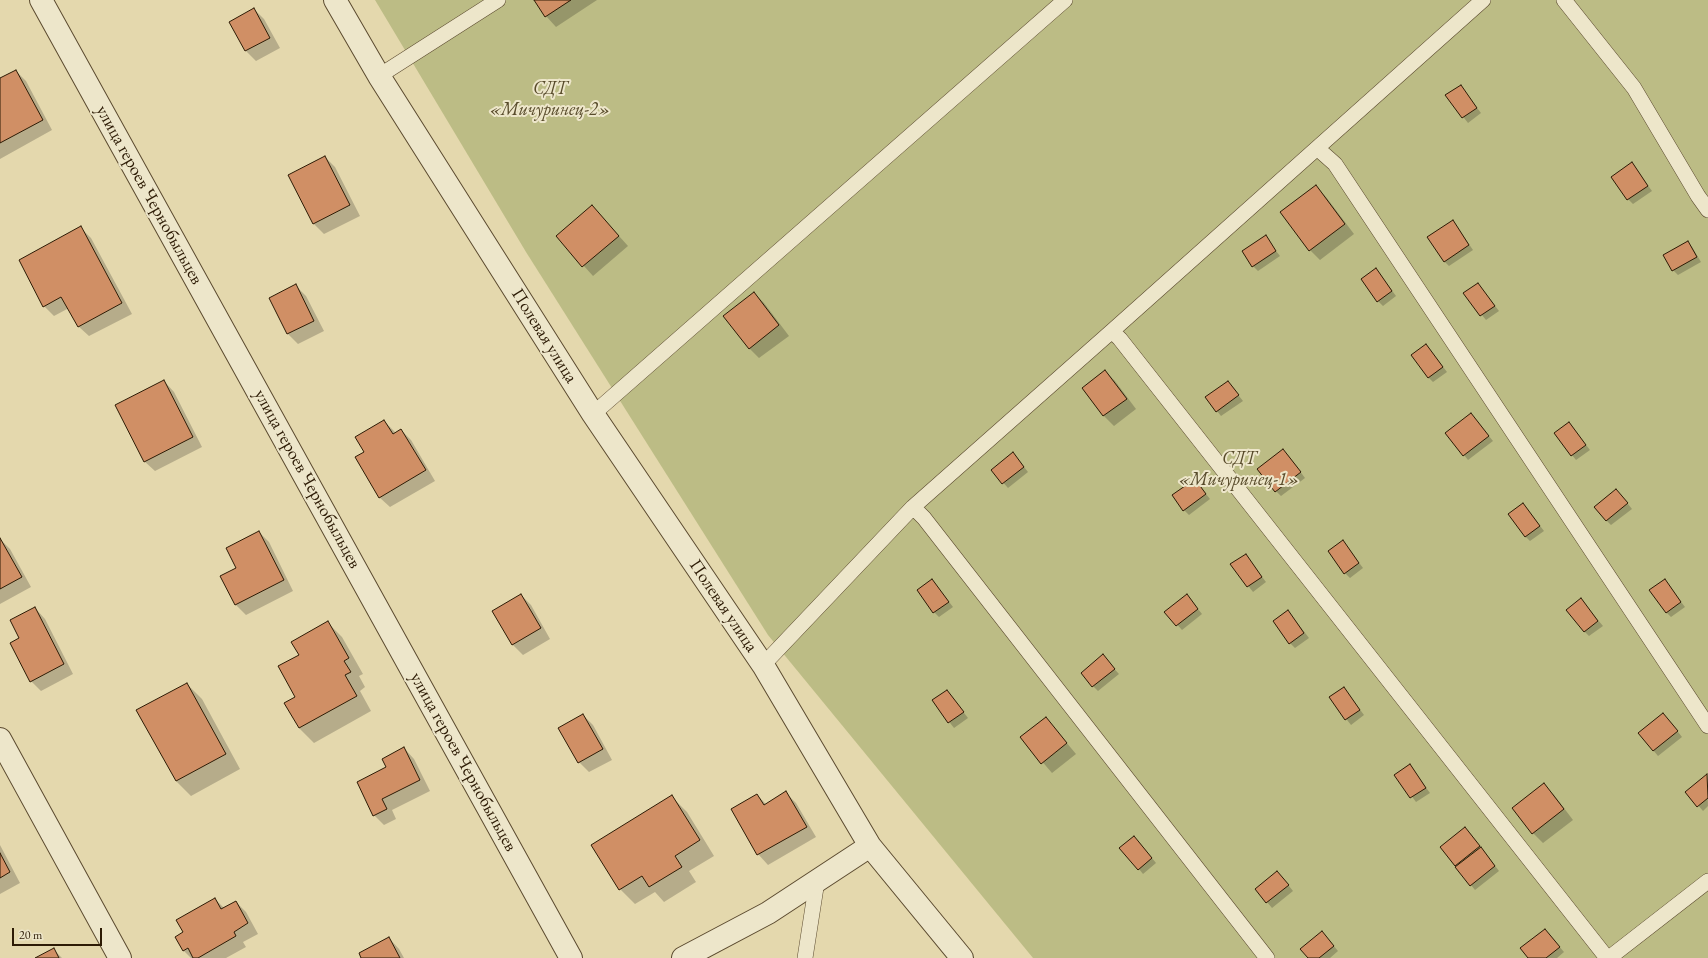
<!DOCTYPE html>
<meta charset="utf-8">
<style>
body{margin:0}
#map{position:relative;width:1708px;height:958px;overflow:hidden;background:#e4d8ad;font-family:"EB Garamond",serif}
canvas{display:block}
.scale{position:absolute;left:12px;top:928px;width:90px;height:18px;box-sizing:border-box;border:2px solid #2d1b05;border-top:0;padding-left:5px;font-size:12px;line-height:14px;white-space:nowrap;color:#2d1b05;-webkit-text-stroke:3px #ede6ca;paint-order:stroke}
</style>
<div id="map">
<canvas width="1708" height="958"></canvas>
<div class="scale">20 m</div>
</div>
<script>
const g = document.querySelector('canvas').getContext('2d');
g.lineJoin = 'round';
function fillPath(path, color) { g.fillStyle = color; g.fill(path, 'evenodd'); }
const toPath = rows => new Path2D(rows.map(r => 'M' + r).join(''));
function trace(path, color, width, dash) { g.strokeStyle = color; g.lineWidth = width; g.lineCap = dash ? 'butt' : 'round'; g.setLineDash(dash || []); g.stroke(path); }
function label(font, color, halo, rows, align = 'center') {
  g.font = font + ' "EB Garamond",serif'; g.lineWidth = 4; g.setLineDash([]); g.textBaseline = 'middle'; g.strokeStyle = halo; g.fillStyle = color; for (const [text, x, y, turn = 0] of rows) {
    g.save(); g.translate(x, y); g.rotate((+turn || 0) * Math.PI / 180); g.textAlign = isNaN(turn) ? turn : align; if (halo) g.strokeText(text, 0, 0); g.fillText(text, 0, 0); g.restore();
  }
}
const green = toPath([
 [375,0,1708,0,1708,958,1033,958,768,635,526,252]
]);
const shadow = toPath([
 [535,0,597,0,556,27,546,16],
 [254,9,264,19,280,48,256,61,246,51],
 [16,71,26,81,52,130,0,159,0,79],
 [1460,86,1481,113,1468,123,1447,96],
 [325,157,335,167,360,216,324,234,313,223],
 [1632,164,1652,191,1633,204,1628,199],
 [1316,187,1326,197,1354,234,1320,260,1310,250,1281,212],
 [592,206,628,246,593,276,557,236],
 [1453,221,1473,250,1449,266,1444,261],
 [81,228,91,238,132,314,89,336,78,326,69,308,54,316,44,306],
 [1265,237,1280,256,1258,271,1253,266],
 [1687,242,1692,247,1701,262,1678,275,1673,270],
 [1376,269,1396,296,1383,306,1378,301],
 [1478,284,1499,311,1486,320,1465,294],
 [296,286,306,296,324,331,298,344,288,334,271,298],
 [754,293,764,303,789,336,759,358,749,348],
 [1426,345,1447,372,1433,382,1428,377],
 [1105,371,1115,381,1136,409,1114,426,1104,416,1083,388],
 [164,381,174,392,202,447,155,471,144,461],
 [1228,382,1243,401,1221,416,1217,411],
 [1475,419,1493,441,1468,460,1464,455],
 [384,421,396,433,401,430,411,440,435,481,390,507,379,497,365,453],
 [1569,423,1590,450,1576,460,1572,455],
 [1013,453,1028,472,1008,488,992,470],
 [1288,455,1305,478,1281,496,1276,491],
 [1195,480,1210,499,1189,515,1184,510],
 [1621,495,1632,509,1611,525,1606,520],
 [1523,504,1544,531,1530,541,1525,536],
 [259,532,269,542,293,591,246,615,236,605,221,576,237,569],
 [0,539,10,549,31,587,0,604],
 [1343,541,1363,568,1350,578,1345,573],
 [1245,555,1266,582,1253,592,1232,565],
 [932,580,953,607,939,617,934,612],
 [1664,580,1685,607,1671,617,1666,612],
 [521,595,531,605,550,639,523,655,513,645,493,611],
 [1191,600,1202,614,1182,630,1166,612],
 [1581,600,1603,626,1589,636,1584,631],
 [35,608,45,619,73,674,41,691,31,681,20,639],
 [1288,611,1309,638,1295,648,1290,643],
 [327,622,342,637,363,674,359,676,365,687,360,691,371,711,314,743,299,728,296,697,300,655],
 [1107,661,1119,674,1098,691,1093,686],
 [187,684,202,699,240,769,191,796,176,781],
 [1344,688,1364,715,1351,725,1330,698],
 [947,691,968,718,954,728,933,701],
 [583,715,593,725,612,760,589,772,579,762],
 [1046,718,1076,754,1052,773,1021,737],
 [1668,719,1682,737,1658,756,1639,733],
 [404,748,414,759,430,791,392,810,396,819,384,825,374,815,387,768],
 [1410,766,1430,793,1416,802,1396,775],
 [1707,775,1708,806,1703,811,1687,792],
 [1544,785,1554,795,1573,820,1543,843,1533,833],
 [786,793,796,803,816,837,768,865,758,854,732,809,757,795,766,804],
 [672,797,687,812,714,856,689,871,696,882,664,902,655,892,635,904,620,889],
 [1470,833,1499,871,1475,890,1455,865],
 [1139,842,1156,863,1143,874,1139,869],
 [0,845,20,883,0,894],
 [1282,877,1293,891,1272,908,1256,889],
 [215,899,224,908,236,902,246,912,258,934,243,942,246,947,226,958,191,958,184,951,176,937,184,933],
 [1545,930,1564,952,1557,958,1529,958],
 [1322,932,1338,951,1330,958,1309,958],
 [389,938,399,949,404,958,362,958],
 [53,949,62,958,37,958]
]);
const building = toPath([
 [534,0,571,0,545,17,534,0],
 [254,8,270,38,245,51,229,22,254,8],
 [16,70,43,120,0,143,0,78,16,70],
 [1461,85,1477,108,1462,118,1445,95,1461,85],
 [325,156,350,205,313,224,288,175,325,156],
 [1632,162,1648,186,1627,200,1611,177,1632,162],
 [1316,185,1345,224,1309,251,1280,212,1316,185],
 [592,205,619,236,582,267,556,236,592,205],
 [1453,220,1469,245,1444,262,1427,237,1453,220],
 [81,226,122,303,78,327,61,297,43,307,19,260,81,226],
 [1266,235,1276,251,1252,267,1242,251,1266,235],
 [1688,241,1697,257,1672,271,1663,255,1688,241],
 [1376,268,1392,291,1377,302,1361,279,1376,268],
 [1478,283,1495,306,1480,316,1463,293,1478,283],
 [296,284,314,321,287,334,269,298,296,284],
 [754,292,779,325,749,349,723,316,754,292],
 [1426,344,1443,367,1428,378,1411,355,1426,344],
 [1105,370,1127,399,1103,416,1082,388,1105,370],
 [164,380,193,437,144,462,115,405,164,380],
 [1228,381,1239,395,1216,412,1205,397,1228,381],
 [1471,413,1489,436,1463,456,1445,433,1471,413],
 [384,420,393,434,401,429,426,470,379,498,355,457,364,452,355,437,384,420],
 [1569,422,1586,445,1571,456,1554,433,1569,422],
 [1283,449,1301,472,1275,492,1257,469,1283,449],
 [1013,452,1024,467,1002,484,991,470,1013,452],
 [1195,479,1206,494,1183,511,1172,495,1195,479],
 [1616,489,1628,503,1606,521,1594,507,1616,489],
 [1523,503,1540,526,1525,537,1508,514,1523,503],
 [259,531,284,580,235,605,220,576,236,568,226,548,259,531],
 [0,538,22,577,0,589,0,538],
 [1343,540,1359,563,1344,574,1328,551,1343,540],
 [1246,554,1262,577,1247,587,1230,564,1246,554],
 [932,579,949,602,933,613,917,590,932,579],
 [1665,579,1681,602,1666,613,1649,590,1665,579],
 [521,594,541,628,512,645,492,611,521,594],
 [1187,594,1198,609,1176,626,1164,612,1187,594],
 [1581,598,1598,621,1584,632,1566,610,1581,598],
 [35,607,64,664,30,682,10,643,19,638,10,620,35,607],
 [1288,610,1304,633,1289,644,1273,621,1288,610],
 [328,621,349,658,344,661,351,672,345,675,357,696,299,728,284,703,295,697,278,666,299,655,291,642,328,621],
 [1103,654,1115,669,1092,687,1081,673,1103,654],
 [187,683,226,754,176,781,136,710,187,683],
 [1344,687,1360,710,1345,720,1329,697,1344,687],
 [947,690,964,712,948,723,932,700,947,690],
 [1663,713,1678,731,1653,751,1638,733,1663,713],
 [583,714,603,749,578,763,558,728,583,714],
 [1046,717,1067,743,1041,764,1020,737,1046,717],
 [404,747,420,780,382,799,387,809,373,816,357,782,386,767,382,759,404,747],
 [1410,764,1426,788,1410,798,1394,775,1410,764],
 [1707,774,1708,798,1697,807,1685,792,1707,774],
 [1544,783,1564,809,1532,834,1512,808,1544,783],
 [786,791,807,827,757,855,731,809,757,794,764,805,786,791],
 [672,795,700,840,675,856,682,867,649,887,642,876,619,890,591,845,672,795],
 [1465,827,1480,846,1455,866,1440,847,1465,827],
 [1134,836,1152,858,1138,870,1119,848,1134,836],
 [1481,847,1495,866,1470,886,1455,867,1481,847],
 [0,853,10,872,0,878,0,853],
 [1277,871,1289,885,1266,903,1255,889,1277,871],
 [215,898,221,909,236,901,248,923,234,932,236,936,198,958,193,958,188,948,183,951,175,937,183,932,176,920,215,898],
 [1545,929,1560,947,1546,958,1528,958,1520,948,1545,929],
 [1322,931,1334,946,1319,958,1308,958,1300,949,1322,931],
 [389,937,400,958,361,958,359,953,389,937],
 [54,948,59,958,35,958,54,948]
]);
const service = toPath([
 [1564,0,1634,88,1698,196,1708,210],
 [379,76,498,0],
 [1317,148,1335,164,1708,726],
 [1112,331,1120,339,1607,958],
 [593,414,1065,0],
 [913,507,924,518,1267,958],
 [763,665,913,507,1112,331,1483,0],
 [805,958,817,881],
 [1609,958,1708,881]
]);
const minor = toPath([
 [41,0,571,958],
 [335,0,379,76,593,414,763,665,870,846,962,958],
 [0,739,120,958],
 [683,958,768,913,870,846]
]);
const parkNames = [
 ["СДТ",550,89],
 ["«Мичуринец-2»",550,110],
 ["СДТ",1239,459],
 ["«Мичуринец-1»",1239,480]
];
const streetNames = [
 ["улица героев Чернобыльцев",149,195,61],
 ["Полевая улица",544,336,58],
 ["улица героев Чернобыльцев",307,479,61],
 ["Полевая улица",723,606,56],
 ["улица героев Чернобыльцев",463,762,61]
];
fillPath(green, '#bcbc85');
fillPath(shadow, '#0003');
fillPath(building, '#d08f65');
trace(building, '#2d1b05', 1);
trace(service, '#5b4a2f', 16);
trace(minor, '#5b4a2f', 24);
trace(service, '#ede6ca', 15);
trace(minor, '#ede6ca', 22);
label('italic 18px', '#584b2b', '#ede6ca', parkNames);
label('18px', '#2d1b05', '#ede6ca', streetNames);
</script>
